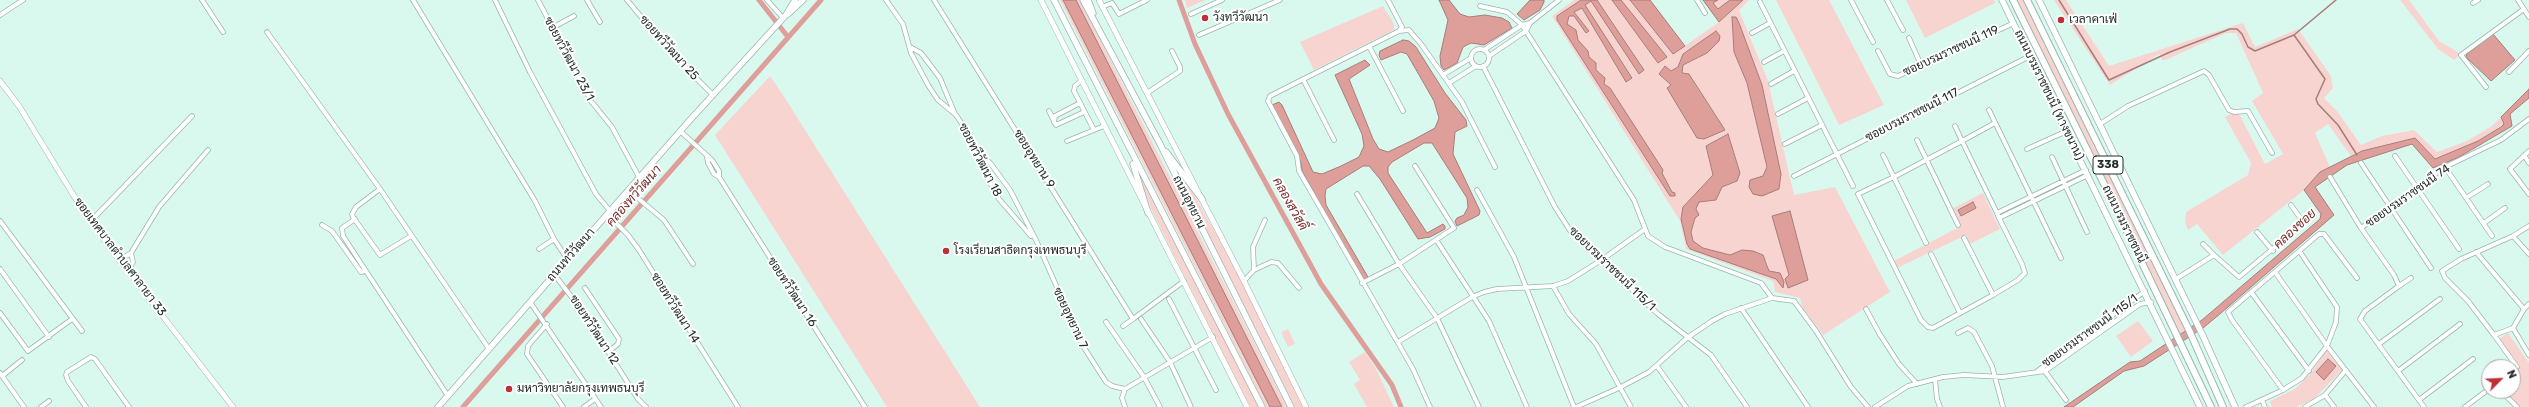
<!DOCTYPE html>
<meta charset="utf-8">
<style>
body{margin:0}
#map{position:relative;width:2529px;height:407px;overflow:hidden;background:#d9f9ef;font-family:Rubik,sans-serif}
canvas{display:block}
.north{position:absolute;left:2481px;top:359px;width:40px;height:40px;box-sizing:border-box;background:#fff;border:1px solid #a7abaa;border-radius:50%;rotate:66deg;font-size:11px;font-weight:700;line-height:16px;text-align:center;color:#222e2b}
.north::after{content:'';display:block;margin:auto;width:14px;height:18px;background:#bf2f36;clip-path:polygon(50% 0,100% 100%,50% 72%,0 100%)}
</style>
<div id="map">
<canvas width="2529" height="407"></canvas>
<div class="north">N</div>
</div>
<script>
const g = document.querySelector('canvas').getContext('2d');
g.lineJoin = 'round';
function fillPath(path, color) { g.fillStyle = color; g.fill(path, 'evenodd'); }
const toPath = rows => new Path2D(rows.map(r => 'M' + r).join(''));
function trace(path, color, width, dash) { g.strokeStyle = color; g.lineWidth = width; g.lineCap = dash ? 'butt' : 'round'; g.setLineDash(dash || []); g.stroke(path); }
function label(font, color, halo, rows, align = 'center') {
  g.font = font + ' Rubik,Sarabun,sans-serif'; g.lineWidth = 4; g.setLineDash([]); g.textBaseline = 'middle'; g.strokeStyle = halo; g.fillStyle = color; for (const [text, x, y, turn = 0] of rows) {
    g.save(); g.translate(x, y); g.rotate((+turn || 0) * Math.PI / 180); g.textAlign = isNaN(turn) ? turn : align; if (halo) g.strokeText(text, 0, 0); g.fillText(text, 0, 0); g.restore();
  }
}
const green = toPath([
 [1060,0,1063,0,1270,407,1266,407],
 [1076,0,1080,0,1287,407,1282,407],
 [1185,0,1206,0,1187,8],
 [1574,0,1581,0,1557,16,1557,20,1670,196,1675,196,1662,173,1663,170,1610,89,1604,84,1605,78,1596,70,1596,63,1589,57,1588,51,1578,40,1576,31,1567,24,1568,19,1569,16,1574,16,1586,33,1589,31,1574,12,1582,8,1632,78,1584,5,1591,0,1639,73,1644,69,1597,0,1612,0,1658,63,1666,57,1621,0,1630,0,1673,54,1719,22,1743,0,1749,0,1739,10,1768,81,1794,195,1835,187,1890,292,1823,335,1802,307,1800,298,1775,292,1773,281,1686,249,1680,221,1552,16],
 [1736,17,1762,85,1781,174,1779,189,1750,181,1763,176,1767,167,1747,83,1734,52],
 [1716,31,1707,53,1683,65,1682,73,1690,74,1725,130,1667,88,1671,85,1659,74,1665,66,1671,71,1678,67,1683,54],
 [1728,134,1740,173,1736,181,1722,187,1716,200,1699,202,1691,232,1693,241,1703,248,1730,255,1742,250,1767,261,1769,271,1780,273,1783,288,1776,279,1690,249,1683,207,1713,175,1706,146],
 [1718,0,1730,0,1718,9,1713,3],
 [1776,0,1829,0,1884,105,1839,125],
 [1906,0,1994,0,1995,3,1925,38],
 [2017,0,2023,0,2186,330,2180,334],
 [2054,0,2066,0,2109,66,2243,23,2255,47,2298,29,2331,76,2333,88,2324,98,2337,111,2361,145,2382,136,2414,130,2437,152,2467,141,2492,126,2501,117,2504,124,2478,141,2435,159,2415,138,2362,151,2351,156,2328,124,2315,133,2330,167,2320,172,2304,190,2223,255,2197,224,2188,230,2185,222,2186,212,2248,175,2251,163,2225,117,2237,110,2265,164,2283,154,2252,101,2263,93,2236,33,2226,33,2163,61,2159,54,2110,85],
 [2400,0,2409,0,2439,41,2461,54,2454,60,2438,49],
 [1383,6,1394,24,1394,30,1314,70,1300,42],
 [770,76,783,95,980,407,887,407,715,135],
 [1179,172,1189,185,1238,274,1303,407,1295,407,1180,178],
 [1143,180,1218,326,1258,407,1250,407,1152,211,1141,181],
 [1983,193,2000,229,1970,244,1966,235,1897,268,1894,261,1961,226,1953,208],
 [2138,321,2153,341,2131,357,2116,336],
 [1288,329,1295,344,1288,347,1281,332],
 [2508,333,2529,363,2529,407,2518,407,2504,395,2513,391,2513,378,2520,367,2499,339],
 [2326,350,2342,370,2314,399,2296,407,2272,407,2270,401,2295,389,2312,372],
 [1365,352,1376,369,1394,407,1367,407,1354,384,1360,380,1349,362]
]);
const water = toPath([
 [1063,0,1076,0,1282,407,1270,407,1063,0],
 [1439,0,1449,0,1460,14,1469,17,1485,15,1502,18,1509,22,1512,28,1484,45,1471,43,1463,47,1457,63,1444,70,1441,66,1440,56,1448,20,1439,0],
 [1530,0,1544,0,1544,2,1540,10,1524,20,1517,14,1530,0],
 [1581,0,1597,0,1644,70,1639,74,1591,1,1585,5,1632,78,1626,82,1582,8,1574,12,1589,31,1586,33,1574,16,1569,16,1567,24,1576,30,1578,40,1588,51,1589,57,1596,63,1596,70,1605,78,1604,84,1610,88,1663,170,1662,173,1672,192,1675,193,1675,196,1670,196,1557,20,1557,16,1581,0],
 [1612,0,1621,0,1667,57,1658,63,1612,0],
 [1630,0,1650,0,1685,46,1673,54,1630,0],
 [1703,0,1718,0,1713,3,1718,9,1730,0,1743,0,1719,22,1703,0],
 [1732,17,1736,17,1739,23,1762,85,1781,174,1779,189,1762,196,1753,194,1749,187,1750,180,1763,176,1767,167,1747,83,1734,52,1732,17],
 [1716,31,1720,36,1719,41,1707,53,1683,65,1682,73,1689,74,1725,130,1704,139,1697,138,1667,88,1671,85,1659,74,1665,66,1671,71,1678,67,1683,54,1716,31],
 [2493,34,2515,60,2491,81,2466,57,2467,54,2493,34],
 [1403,40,1409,41,1416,47,1445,93,1466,120,1467,126,1455,132,1453,154,1480,211,1479,215,1457,226,1455,221,1457,218,1464,215,1468,207,1467,198,1432,143,1424,143,1392,162,1388,167,1388,173,1427,233,1443,224,1445,226,1445,229,1430,237,1418,239,1380,179,1369,166,1363,166,1326,189,1325,196,1326,205,1368,277,1364,280,1361,279,1302,171,1301,163,1272,105,1279,102,1282,105,1313,172,1322,174,1341,166,1359,157,1364,146,1362,134,1335,75,1365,60,1370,65,1349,79,1373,139,1379,149,1388,152,1413,140,1435,128,1439,118,1434,101,1407,54,1401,52,1381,60,1379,55,1380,51,1403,40],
 [2529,89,2529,98,2510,114,2512,126,2459,157,2433,168,2412,144,2347,165,2315,187,2334,215,2221,313,2203,328,2144,366,2124,371,2073,407,2064,407,2130,362,2140,361,2202,320,2320,219,2321,214,2304,190,2320,172,2362,151,2415,138,2435,159,2478,141,2501,127,2504,124,2501,117,2529,89],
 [1728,134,1740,173,1737,181,1722,187,1716,200,1699,202,1696,209,1699,215,1695,218,1691,232,1693,241,1703,248,1730,255,1742,250,1753,251,1763,255,1769,271,1780,273,1784,282,1783,288,1776,279,1690,249,1687,244,1681,219,1683,207,1713,175,1706,146,1728,134],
 [1973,202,1976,208,1961,216,1958,210,1973,202],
 [1790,211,1808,280,1788,288,1785,279,1789,275,1772,216,1790,211],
 [2328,359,2336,366,2324,380,2316,372,2328,359]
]);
const stream = toPath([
 [2059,0,2109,80,2170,52,2230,29,2237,29,2242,34,2248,47,2255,51,2294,35,2336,0],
 [2294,35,2325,79,2316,99,2318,104,2338,125,2357,155]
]);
const canal = toPath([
 [759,0,788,37],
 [1179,0,1195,44,1228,114,1321,284,1392,385,1401,407],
 [463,407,821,0]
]);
const minor = toPath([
 [202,0,223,32],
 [413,0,535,201,554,239,567,259],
 [495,0,530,72,596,194,610,211],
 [538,0,591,101,612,127,639,177],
 [587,0,600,22],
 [627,0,674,56,712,94],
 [767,0,783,18],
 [886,0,903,24,911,53,928,85,938,100,956,115,964,127,985,173,999,199,1031,236],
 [934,0,1133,319,1184,281],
 [1388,0,1402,27,1399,31,1270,96,1268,101,1297,156,1299,171,1413,369,1430,407],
 [1697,0,1705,13],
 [1851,0,1873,42],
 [1887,0,1903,30],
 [2518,0,2529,17],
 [1760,2,1853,186],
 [2473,3,2478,0],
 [1480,6,1507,12,1522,25,1634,200,1648,236,1665,247,1761,283,1772,298],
 [1102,7,1112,3,1119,14,1147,0],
 [1191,14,1222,0],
 [0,15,23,0],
 [1530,23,1559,0],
 [552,28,574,16],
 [1399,31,1409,30,1421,44,1462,102,1495,167],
 [267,32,380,189,489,349],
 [1752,33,1770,23],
 [1199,35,1280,0],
 [1909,38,1921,65],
 [1369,46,1403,111],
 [910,47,921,53,940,78,955,114],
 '1471 58a9 9 0 1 1 18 0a9 9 0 1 1-18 0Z',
 [1484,50,1522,25,1530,23,1526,31,1489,56],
 [1878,51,1890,74,1898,76,2014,23],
 [1764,62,1784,51],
 [1483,66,1555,207,1571,232,1658,314,1711,355,1747,407],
 [2509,72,2529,51],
 [1443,75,1471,58],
 [1303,79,1334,140],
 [1081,81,1075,86,1074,91,1094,130],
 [1449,83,1476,66],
 [1771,84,1794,71],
 [2486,87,2461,55,2524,9],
 [1147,93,1180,71,1180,67,1172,51],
 [1080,103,1055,116,1054,122,1056,125,1084,112],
 [1989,110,2061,258],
 [1049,111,1053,119],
 [1778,114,1808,98],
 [2100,124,2128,106,2204,71,2209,75,2229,110,2234,112,2248,111,2272,153],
 [1955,126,1962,141,1997,213,1999,218,2022,264,2025,273,2018,280,1993,295,1933,328,1928,327,1921,320,1858,194,1894,177,1962,141,1995,123],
 [680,131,712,160,719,171,719,177],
 [1917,140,1958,225],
 [1067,141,1104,126],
 [1785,144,1822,125],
 [975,148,991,164,1010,190,1036,240,1083,346,1106,382,1112,386,1125,389,1213,337],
 [2027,149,2067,131],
 [2529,151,2510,169,2529,194],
 [1883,155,1926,243],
 [2524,155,2529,163],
 [2395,156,2459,249],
 [707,157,708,163,714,174,719,177,865,407],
 [2052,157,2087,232],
 [2361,163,2431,268],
 [2445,167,2492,236],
 [1794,176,2030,56],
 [2330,177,2361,228],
 [380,189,356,207,352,214,353,217,380,255,411,236],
 [628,190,664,220,693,264],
 [1477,190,1514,257,1574,407],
 [1357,194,1399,264,1437,318,1479,407],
 [2466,198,2488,184],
 [1997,213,2086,170],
 [607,214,628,235,639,250,738,407],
 [1999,218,2088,175],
 [355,219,342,228,343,236,448,396],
 [0,221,82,331],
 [91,221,192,116],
 [2484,223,2505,208],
 [322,225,332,231,361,272,365,271],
 [2257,232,2273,251],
 [2513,236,2529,254],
 [1964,238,1993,295],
 [1437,241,1489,321,1527,407],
 [2203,244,2214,255],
 [539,249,554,239],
 [2476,252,2524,309],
 [1931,254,1960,313],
 [120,260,131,253,159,207,208,150],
 [0,269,49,337],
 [1254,270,1271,262,1278,263,1299,288],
 [128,271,133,262,131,253],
 [2275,272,2327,346,2374,407],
 [554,274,583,312,638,399,646,407],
 [2176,279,2214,255,2239,277,2300,226,2301,219,2291,205],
 [1244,281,1254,270,1253,247,1265,220],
 [1362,283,1399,264,1454,228,1415,166],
 [1553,286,1569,314,1596,344,1631,407],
 [2399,286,2411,278],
 [585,288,619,339,618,344,608,352],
 [2251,292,2309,371],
 [1169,299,1216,390],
 [530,302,601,407],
 [2529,304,2524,309,2513,328,2529,355],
 [1741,308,1808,407],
 [1866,309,1879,333,1899,364,1917,384],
 [0,313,28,351,72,319],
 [1141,319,1170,362,1191,407],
 [1106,322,1144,377,1160,407],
 [547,324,528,346,527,354,563,407],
 [1123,326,1133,319],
 [1958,333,1968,328,1974,332,1992,366,2003,407],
 [2494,335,2513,328],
 [1398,342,1472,297,1484,292,1497,289,1553,286,1568,281,1600,261,1645,229],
 [2379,344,2440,299],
 [1657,366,1686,407],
 [2517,367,2494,335,2468,301,2445,278,2442,271,2461,259,2513,236,2529,226],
 [2044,370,2066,400],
 [2398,371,2460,324],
 [2036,372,2145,291],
 [0,373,24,407],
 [2,376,22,360],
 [1935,380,1937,399,1940,407],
 [2283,390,2232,320,2228,312,2319,234,2324,234,2357,278],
 [2325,395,2334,407],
 [2507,397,2517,407],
 [2262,400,2265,407],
 [2419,400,2473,359],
 [41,407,49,401],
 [86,407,68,381,66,375,67,372,91,357,95,359,129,407],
 [584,407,595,399],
 [1125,407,1122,398,1125,389],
 [1576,407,1619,388,1649,372,1687,338,1712,321,1725,314,1772,298,1794,301,1816,331,1851,387,1868,407],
 [1875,407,1908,386,1943,377,1964,375,2003,377,2045,371,2140,304,2151,302],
 [2246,407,2283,390,2302,378,2327,346,2336,322,2337,307,2300,252],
 [2305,407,2325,395,2346,370],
 [2424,407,2360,319,2365,311,2399,286,2394,275,2361,228,2445,167,2501,140,2529,119],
 [2465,407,2489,389]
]);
const tertiary = toPath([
 [1041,0,1247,407],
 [1099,0,1244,281,1306,407],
 [0,81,19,106,74,196,107,244,233,407]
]);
const secondary = toPath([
 [1054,0,1262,407],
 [1083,0,1160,144,1291,407],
 [1088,0,1093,13],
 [2002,0,2200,407],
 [2039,0,2203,336,2235,407],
 [788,14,803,0],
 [1166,152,1202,199],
 [1133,164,1148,213],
 [438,407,690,120,786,15,795,0]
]);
const trunk = toPath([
 [2013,0,2112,200,2211,407],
 [2027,0,2189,330,2223,407]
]);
const markers = [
 [1205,18,4,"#bf2f36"],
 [2061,20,4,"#bf2f36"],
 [946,251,4,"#bf2f36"],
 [509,389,4,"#bf2f36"]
];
const shields = [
 [2108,165,30]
];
const shieldNames = [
 ["338",2108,165]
];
const poiNames = [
 ["วังทวีวัฒนา",1213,18],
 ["เวลาคาเฟ่",2069,20],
 ["โรงเรียนสาธิตกรุงเทพธนบุรี",954,251],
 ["มหาวิทยาลัยกรุงเทพธนบุรี",517,389]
];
const streetNames = [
 ["ซอยทวีวัฒนา 25",669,48,48],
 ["ซอยบรมราชชนนี 119",1951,51,-25],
 ["ซอยทวีวัฒนา 23/1",569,59,62],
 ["ถนนบรมราชชนนี (ทางขนาน)",2049,95,64],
 ["ซอยบรมราชชนนี 117",1912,115,-27],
 ["ซอยอุทยาน 9",1034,159,58],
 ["ซอยทวีวัฒนา 18",980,160,63],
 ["ซอยบรมราชชนนี 74",2408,196,-35],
 ["ถนนอุทยาน",1189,202,63],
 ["ถนนบรมราชชนนี",2124,224,64],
 ["ถนนทวีวัฒนา",571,255,-49],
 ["ซอยเทศบาลตำบลศาลายา 33",120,257,53],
 ["ซอยบรมราชชนนี 115/1",1612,269,44],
 ["ซอยทวีวัฒนา 16",792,292,57],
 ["ซอยทวีวัฒนา 14",675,308,58],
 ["ซอยอุทยาน 7",1070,318,65],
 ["ซอยทวีวัฒนา 12",594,330,57],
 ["ซอยบรมราชชนนี 115/1",2090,331,-36]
];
const waterNames = [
 ["คลองทวีวัฒนา",634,196,-49],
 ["คลองสวัสดิ์",1290,204,61],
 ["คลองซอย",2295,229,-42]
];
fillPath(green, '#f8d4d1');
fillPath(water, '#de9f9b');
trace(water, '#a67d79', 1);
trace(stream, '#a67d79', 1.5);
trace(canal, '#de9f9b', 5);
trace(minor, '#98b6ad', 5.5);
trace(tertiary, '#98b6ad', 6);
trace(secondary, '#98b6ad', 7);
trace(trunk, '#98b6ad', 8);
trace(minor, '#fff', 4);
trace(tertiary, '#fff', 5);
trace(secondary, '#fff', 5.5);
trace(trunk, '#fff', 6);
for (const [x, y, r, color] of markers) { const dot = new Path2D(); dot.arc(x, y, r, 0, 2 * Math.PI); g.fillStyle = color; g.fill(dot); trace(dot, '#fff', 1.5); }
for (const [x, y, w] of shields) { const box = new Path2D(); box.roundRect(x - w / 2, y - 9, w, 18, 3); g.fillStyle = '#fff'; g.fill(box); trace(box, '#222e2b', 1); }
label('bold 11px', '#222e2b', null, shieldNames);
label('12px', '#222e2b', '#fff', poiNames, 'left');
label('12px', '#222e2b', '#fff', streetNames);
label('italic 13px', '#772d2c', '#fff', waterNames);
</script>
